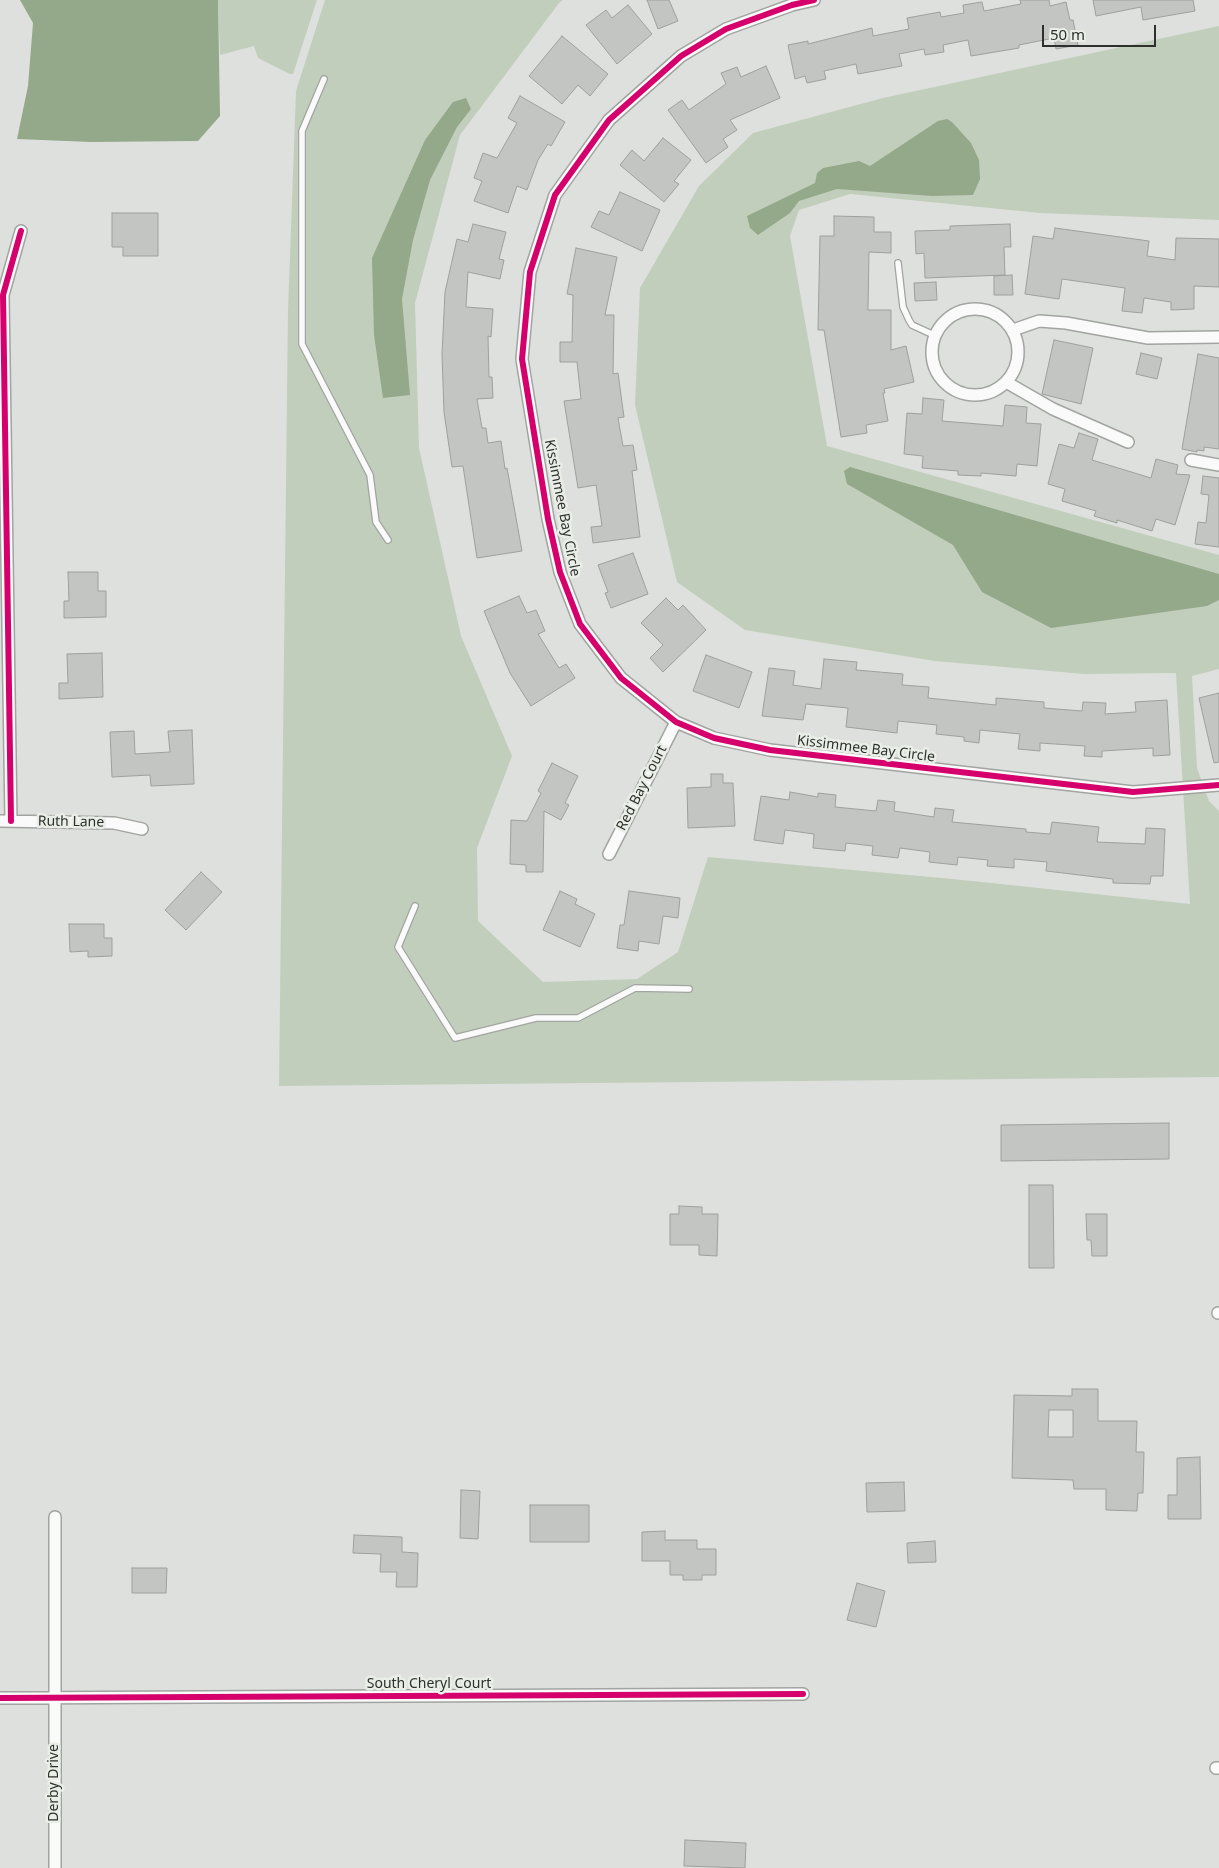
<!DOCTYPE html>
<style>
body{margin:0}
#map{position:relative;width:1219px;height:1868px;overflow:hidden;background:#dde0dc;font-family:"Noto Sans",sans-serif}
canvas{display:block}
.scale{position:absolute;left:1042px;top:25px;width:114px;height:22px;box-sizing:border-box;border:2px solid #2e302d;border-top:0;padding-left:6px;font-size:15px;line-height:18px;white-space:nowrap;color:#2e302d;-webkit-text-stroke:4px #e9efe7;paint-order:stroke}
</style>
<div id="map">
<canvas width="1219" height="1868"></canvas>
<div class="scale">50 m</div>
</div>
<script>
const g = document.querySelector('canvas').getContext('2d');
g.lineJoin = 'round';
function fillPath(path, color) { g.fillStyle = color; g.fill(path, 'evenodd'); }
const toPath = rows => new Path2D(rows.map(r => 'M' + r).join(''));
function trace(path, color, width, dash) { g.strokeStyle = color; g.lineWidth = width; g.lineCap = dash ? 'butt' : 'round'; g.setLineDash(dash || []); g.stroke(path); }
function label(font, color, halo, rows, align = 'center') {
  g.font = font + ' "Noto Sans",sans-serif'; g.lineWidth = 5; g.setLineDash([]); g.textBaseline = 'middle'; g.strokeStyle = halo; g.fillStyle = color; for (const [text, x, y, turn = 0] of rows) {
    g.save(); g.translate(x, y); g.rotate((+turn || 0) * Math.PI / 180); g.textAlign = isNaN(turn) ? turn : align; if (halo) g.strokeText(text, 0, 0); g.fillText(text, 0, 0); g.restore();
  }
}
const green = toPath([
 [218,0,317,0,293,74,290,74,258,58,254,46,220,55],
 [325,0,563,0,559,3,460,135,415,303,419,448,461,636,512,756,477,848,478,921,543,982,637,979,678,952,708,857,953,879,1190,904,1176,673,1084,674,935,661,745,630,677,582,635,405,640,288,699,186,753,133,883,98,1219,26,1219,220,1040,213,850,194,799,210,790,236,827,446,1219,555,1219,669,1192,676,1197,768,1209,801,1219,811,1219,1077,279,1086,288,311,296,91]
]);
const water = toPath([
 [20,0,218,0,220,116,198,141,91,142,17,139,28,86,33,23],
 [466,98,471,109,457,127,430,180,413,240,402,299,410,395,383,398,374,335,372,258,425,140,453,102],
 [947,119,952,122,971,143,979,160,980,179,973,195,932,196,837,189,799,201,790,213,758,235,750,228,747,216,815,183,817,173,823,168,859,161,870,166,938,121],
 [850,467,1219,574,1219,600,1207,606,1051,628,982,592,953,545,847,484,844,471]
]);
const building = toPath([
 [647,0,669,0,678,21,658,29,647,0],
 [1020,0,1049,0,1050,6,1066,2,1070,20,1073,20,1078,45,1056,49,1054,38,1019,45,1019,48,971,56,968,40,943,45,944,52,925,55,924,49,899,54,902,66,858,74,856,64,824,71,826,79,807,83,805,76,795,79,788,45,808,41,808,44,872,28,873,36,909,29,907,18,940,12,941,17,964,13,963,5,982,2,984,11,1021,4,1020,0],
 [1093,0,1193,0,1195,11,1143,20,1141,7,1096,16,1093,0],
 [628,5,652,34,617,64,586,25,606,10,612,18,628,5],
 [562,36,608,74,590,96,578,85,562,104,529,76,562,36],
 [766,66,780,98,730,120,737,130,723,139,728,147,706,163,668,110,682,100,689,110,726,84,721,73,737,67,741,77,766,66],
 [520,96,565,122,551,146,548,144,538,160,527,190,517,186,508,213,474,201,482,181,474,178,483,153,497,158,517,123,508,118,520,96],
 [663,138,691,160,674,181,679,184,664,202,620,165,632,150,644,161,663,138],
 [620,192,660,210,642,251,591,227,599,211,609,215,620,192],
 [112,213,158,213,158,256,123,256,123,247,112,247,112,213],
 [834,216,874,217,874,232,891,232,891,253,869,252,868,310,891,310,891,350,906,346,914,382,884,389,885,393,883,393,888,421,866,425,867,433,841,437,824,330,818,330,820,236,834,236,834,216],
 [473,224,506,232,499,259,504,260,500,279,468,272,466,307,493,309,491,337,488,336,489,377,492,377,493,398,477,399,482,428,486,428,488,443,501,441,505,469,507,468,522,551,477,558,463,466,452,467,444,412,442,354,445,292,457,239,468,242,473,224],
 [1010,224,1011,247,1004,247,1005,275,925,278,924,253,916,254,915,231,950,230,950,226,1010,224],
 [1055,228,1149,241,1147,256,1175,260,1176,238,1219,239,1219,287,1194,286,1194,309,1171,310,1171,302,1144,298,1142,313,1122,311,1125,288,1062,279,1059,299,1025,294,1033,236,1053,239,1055,228],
 [576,248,617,257,605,315,614,315,613,374,618,373,624,417,618,418,623,446,633,445,637,470,632,471,640,537,593,543,591,527,602,526,596,485,578,488,564,401,581,399,577,362,560,362,560,342,572,342,573,295,567,294,576,248],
 [1012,275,1013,295,994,295,994,276,1012,275],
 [936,282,937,300,915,301,914,283,936,282],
 [1054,340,1093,348,1081,404,1042,394,1054,340],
 [1141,353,1162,358,1157,379,1136,374,1141,353],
 [1198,354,1219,358,1219,449,1204,447,1204,451,1197,450,1197,452,1182,449,1198,354],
 [923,398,944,400,942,421,1003,426,1005,405,1027,407,1026,423,1041,424,1037,466,1017,464,1016,476,981,473,981,476,958,475,958,471,922,468,923,456,904,454,907,413,922,414,923,398],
 [1079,433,1098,439,1092,460,1151,478,1156,459,1178,465,1176,474,1190,475,1175,525,1156,519,1152,531,1117,520,1117,523,1094,516,1096,511,1062,501,1065,489,1048,484,1059,444,1074,448,1079,433],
 [1203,476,1219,478,1219,547,1195,544,1198,522,1206,523,1209,495,1201,494,1203,476],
 [633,553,648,594,611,608,605,593,608,592,598,565,633,553],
 [68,572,98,572,98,591,106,591,106,617,64,618,64,601,69,601,68,572],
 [519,596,527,613,536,610,545,631,538,634,559,668,566,664,575,678,531,706,510,673,484,611,519,596],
 [666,598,678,610,683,605,706,630,663,672,650,658,663,645,641,623,666,598],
 [102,653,103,697,59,699,59,683,68,683,67,654,102,653],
 [706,655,752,672,739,708,693,691,706,655],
 [824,659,857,662,856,670,903,674,902,685,929,687,928,698,996,705,996,698,1044,702,1044,708,1082,711,1083,702,1106,703,1105,714,1136,712,1135,702,1167,700,1170,755,1153,756,1153,748,1102,751,1102,757,1084,756,1085,746,1040,743,1040,751,1018,749,1020,734,980,730,979,743,964,741,964,737,936,734,937,725,898,721,897,733,846,727,848,708,806,704,803,720,762,716,769,668,795,671,793,685,821,689,824,659],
 [1219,693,1219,762,1214,763,1199,698,1219,693],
 [192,730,194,784,151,786,150,775,112,777,110,732,134,731,135,754,170,752,168,731,192,730],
 [552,763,578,776,565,803,569,805,561,820,544,811,543,872,526,872,526,865,510,864,511,820,527,821,541,793,538,791,552,763],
 [711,774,723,774,723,783,733,783,735,826,688,828,687,788,711,787,711,774],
 [790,792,818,797,818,793,836,795,835,807,876,811,878,800,895,802,894,811,934,817,935,808,954,810,952,822,1026,829,1026,832,1050,834,1052,822,1099,827,1097,842,1145,844,1146,828,1165,829,1163,876,1151,876,1150,884,1113,883,1113,879,1046,871,1047,862,1014,859,1014,868,987,866,988,860,958,857,957,865,929,862,930,852,900,848,898,858,872,855,873,846,846,843,845,851,813,848,814,834,785,830,783,844,754,840,761,796,789,800,790,792],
 [201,872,222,892,186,930,165,910,201,872],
 [560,891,577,899,575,904,595,914,580,947,543,930,560,891],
 [629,891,680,898,678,918,663,916,659,944,639,941,638,951,617,948,620,925,624,925,629,891],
 [69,924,104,924,104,938,112,938,112,956,88,957,88,951,70,952,69,924],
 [1169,1123,1169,1159,1001,1161,1001,1125,1169,1123],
 [1029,1185,1053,1185,1054,1268,1029,1268,1029,1185],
 [679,1206,702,1207,702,1214,718,1214,717,1256,699,1255,699,1245,670,1245,670,1214,679,1214,679,1206],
 [1086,1214,1107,1214,1107,1256,1092,1256,1091,1240,1087,1240,1086,1214],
 [1072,1389,1098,1389,1098,1421,1137,1421,1136,1452,1144,1452,1143,1493,1138,1493,1137,1511,1106,1510,1106,1489,1074,1489,1073,1480,1012,1478,1014,1395,1072,1396,1072,1389],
 [1049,1410,1073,1410,1073,1437,1048,1437,1049,1410],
 [1200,1457,1201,1519,1168,1519,1168,1495,1177,1495,1177,1458,1200,1457],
 [904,1482,905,1511,867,1512,866,1483,904,1482],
 [461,1490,480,1491,478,1539,460,1538,461,1490],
 [530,1505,589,1505,589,1542,530,1542,530,1505],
 [665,1531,665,1540,697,1540,697,1549,716,1549,716,1575,702,1575,702,1580,683,1580,683,1575,670,1575,670,1561,642,1561,642,1532,665,1531],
 [354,1535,402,1537,402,1552,418,1553,417,1587,396,1587,397,1572,380,1572,381,1554,353,1553,354,1535],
 [935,1541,936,1562,908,1563,907,1543,935,1541],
 [132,1568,167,1568,166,1593,132,1593,132,1568],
 [857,1583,885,1591,876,1627,847,1620,857,1583],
 [685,1840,746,1843,745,1868,684,1866,685,1840]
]);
const lane = toPath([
 [324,79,302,131,302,344,370,475,376,522,388,540],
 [898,263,903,307,909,320,912,325,936,336],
 [415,906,398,947,455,1038,536,1018,578,1018,635,988,689,989]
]);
const street = toPath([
 [814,0,792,5,726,29,681,56,609,120,555,195,530,272,522,359,548,519,560,572,580,624,621,678,676,722,714,738,770,750,1133,792,1219,785],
 '932 352a43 43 0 1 1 86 0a43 43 0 1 1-86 0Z',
 [1013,330,1039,321,1066,323,1148,338,1219,337],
 [1006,382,1053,409,1128,442],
 [1191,460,1219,465],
 [0,821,114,823,142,829],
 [11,821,3,295,21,231],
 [609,854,676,722],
 [1218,1313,1219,1313],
 [0,1698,803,1694],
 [1216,1768,1219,1768],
 [55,1868,55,1517]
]);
const cycleway = toPath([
 [814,0,792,5,726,29,681,56,609,120,555,195,530,272,522,359,548,519,560,572,580,624,621,678,676,722,714,738,770,750,1133,792,1219,785],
 [11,821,3,295,21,231],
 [0,1698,803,1694]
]);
const streetNames = [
 ["Kissimmee Bay Circle",562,508,79],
 ["Kissimmee Bay Circle",866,749,7],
 ["Red Bay Court",642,788,-63],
 ["Ruth Lane",71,822,1],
 ["South Cheryl Court",429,1684],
 ["Derby Drive",54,1783,-90]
];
fillPath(green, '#c2cebc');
fillPath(water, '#94a88a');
fillPath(building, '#c3c5c2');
trace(building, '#9da09c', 1);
trace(lane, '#a2a4a1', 8);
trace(street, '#a2a4a1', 14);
trace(lane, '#fafafa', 5.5);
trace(street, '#fafafa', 11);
trace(cycleway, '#d6006c', 6);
label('14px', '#2e302d', '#e9efe7', streetNames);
</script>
